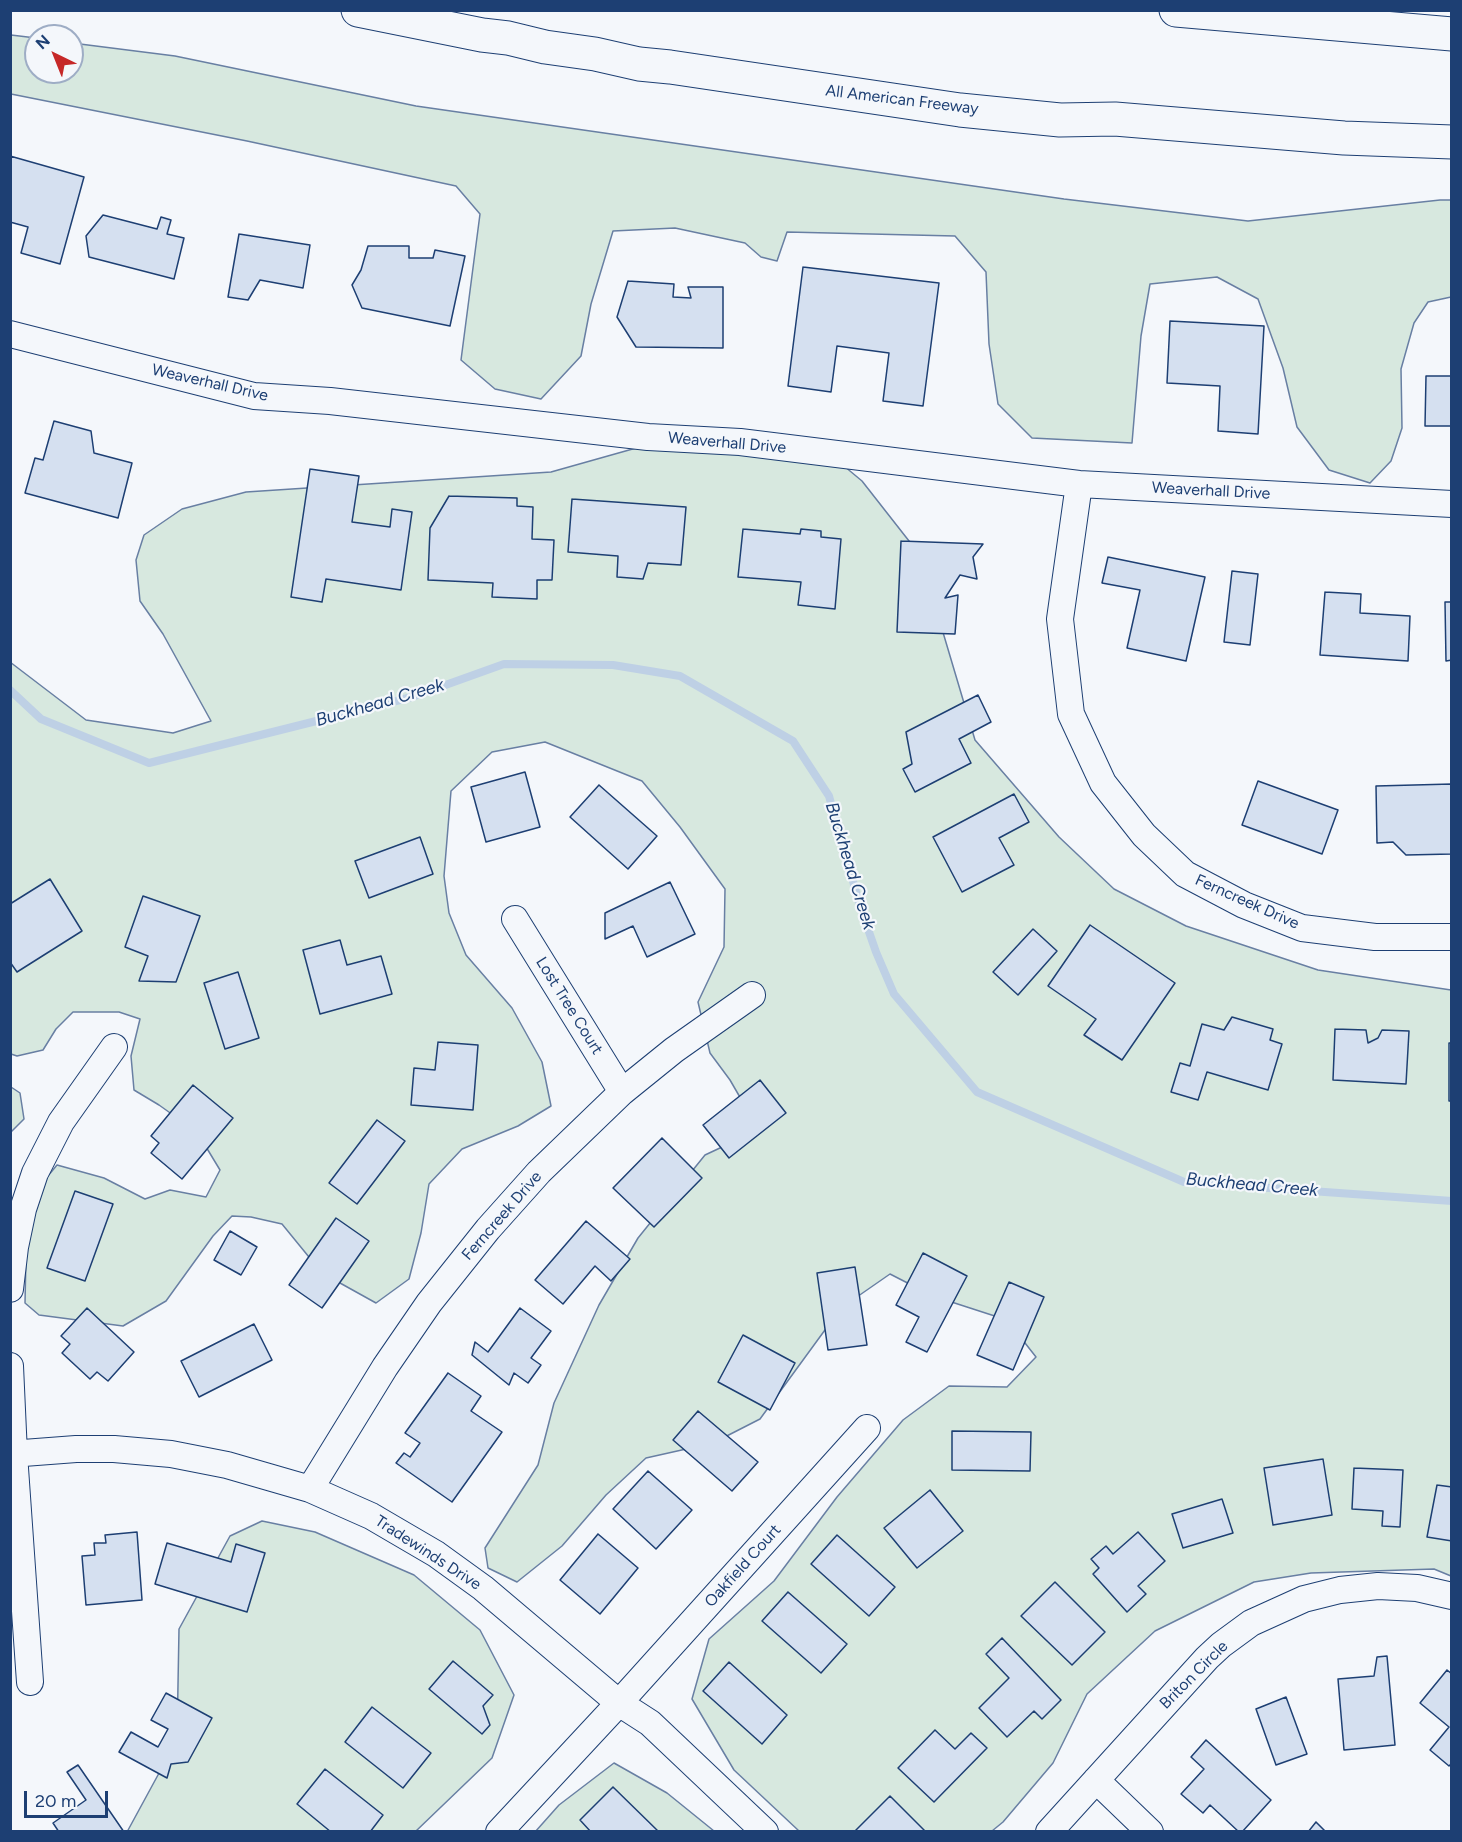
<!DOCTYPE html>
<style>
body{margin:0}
#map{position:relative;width:1462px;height:1842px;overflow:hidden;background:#f4f7fb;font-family:Figtree,sans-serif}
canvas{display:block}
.frame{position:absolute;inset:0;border:12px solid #1d3f73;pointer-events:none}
.north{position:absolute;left:24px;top:24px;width:60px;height:60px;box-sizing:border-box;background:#f4f7fb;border:2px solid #9eadc5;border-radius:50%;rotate:317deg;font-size:16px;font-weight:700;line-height:24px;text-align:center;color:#1d3f73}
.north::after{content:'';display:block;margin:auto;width:21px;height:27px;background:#c62828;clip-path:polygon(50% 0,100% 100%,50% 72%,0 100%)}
.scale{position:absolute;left:24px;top:1791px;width:84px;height:27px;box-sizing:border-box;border:3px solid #1d3f73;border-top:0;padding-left:8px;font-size:18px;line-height:21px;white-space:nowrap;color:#1d3f73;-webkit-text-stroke:4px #f4f7fb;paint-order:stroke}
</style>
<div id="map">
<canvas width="1462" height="1842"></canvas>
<div class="frame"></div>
<div class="north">N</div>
<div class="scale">20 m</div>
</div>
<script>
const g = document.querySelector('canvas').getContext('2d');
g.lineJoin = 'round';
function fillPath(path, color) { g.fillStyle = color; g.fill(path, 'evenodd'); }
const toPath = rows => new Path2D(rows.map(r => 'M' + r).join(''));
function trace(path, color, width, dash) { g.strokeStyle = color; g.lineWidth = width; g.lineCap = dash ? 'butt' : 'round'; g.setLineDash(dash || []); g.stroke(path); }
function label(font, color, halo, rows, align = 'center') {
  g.font = font + ' Figtree,sans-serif'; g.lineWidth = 4.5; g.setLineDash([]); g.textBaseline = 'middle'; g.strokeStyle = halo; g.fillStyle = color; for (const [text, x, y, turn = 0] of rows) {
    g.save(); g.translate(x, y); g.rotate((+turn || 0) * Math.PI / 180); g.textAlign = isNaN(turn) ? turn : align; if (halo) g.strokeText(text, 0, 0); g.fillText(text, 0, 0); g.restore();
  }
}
const green = toPath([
 [11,35,36,38,36,72,72,72,72,43,175,56,416,106,1064,199,1248,221,1440,200,1451,200,1451,297,1428,302,1414,323,1401,369,1402,428,1391,461,1370,483,1329,470,1297,427,1283,368,1258,299,1217,277,1150,284,1141,336,1132,443,1032,438,998,404,989,344,986,272,955,236,787,232,777,261,761,257,745,243,675,228,613,231,591,304,581,356,541,399,495,389,461,360,480,214,456,186,247,141,11,94,11,35],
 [700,430,832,456,862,481,920,555,975,740,1059,837,1114,889,1186,926,1318,970,1451,990,1451,1576,1434,1569,1311,1573,1254,1582,1155,1631,1087,1694,1053,1763,1003,1822,992,1831,799,1831,734,1770,692,1699,709,1639,774,1581,837,1497,903,1420,949,1386,1007,1387,1036,1357,1007,1320,933,1296,890,1274,841,1308,760,1419,713,1443,646,1458,606,1495,562,1546,517,1582,488,1568,485,1548,538,1465,554,1403,599,1305,638,1238,705,1155,737,1140,752,1118,730,1080,710,1053,698,1002,724,947,725,889,680,827,642,781,545,742,492,752,451,791,444,876,449,913,466,955,512,1008,542,1062,551,1106,518,1126,462,1149,429,1184,421,1233,409,1279,376,1303,322,1273,282,1224,251,1217,232,1216,213,1236,166,1301,123,1326,39,1315,25,1303,26,1256,38,1188,57,1165,104,1178,145,1199,170,1190,206,1197,220,1170,197,1132,159,1105,134,1090,131,1056,140,1019,119,1012,73,1012,56,1029,43,1050,17,1056,11,1054,10,662,86,720,173,733,211,721,163,634,140,601,136,560,144,535,182,509,246,492,551,472,700,430],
 [11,1087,20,1093,24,1119,11,1132,11,1087],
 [262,1521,315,1532,414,1575,480,1630,514,1695,492,1758,416,1831,127,1832,177,1740,179,1629,230,1536,262,1521],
 [614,1763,667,1793,714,1831,535,1832,559,1805,614,1763]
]);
const stream = toPath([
 [10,690,41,719,149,763,412,697,504,664,613,665,680,676,793,741,829,796,860,906,876,952,894,994,977,1092,1184,1182,1452,1201]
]);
const building = toPath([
 [10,156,84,177,60,264,21,253,28,227,10,222,10,156],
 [103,215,157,229,161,217,171,220,167,234,184,238,174,279,89,257,86,236,103,215],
 [239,234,310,245,303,288,260,280,248,300,228,297,239,234],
 [368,246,409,246,409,258,433,258,435,250,465,256,450,326,362,308,352,285,361,270,368,246],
 [803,267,939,283,923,406,883,401,889,353,837,346,831,392,788,386,803,267],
 [628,281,674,284,673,297,691,298,688,287,723,287,723,348,636,347,617,317,628,281],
 [1170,321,1264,326,1258,434,1218,431,1220,386,1167,383,1170,321],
 [1426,376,1452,376,1452,426,1425,426,1426,376],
 [54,421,91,431,94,453,132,463,118,518,25,493,35,458,43,460,54,421],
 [310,469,359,476,352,522,390,527,392,509,412,512,401,590,326,579,322,602,291,597,310,469],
 [449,496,517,498,517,506,533,507,532,539,554,540,552,580,537,580,537,599,492,597,493,583,428,580,430,528,449,496],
 [572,499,686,507,681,565,648,563,643,579,617,577,618,556,568,552,572,499],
 [743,529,800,534,801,529,821,531,821,537,841,539,835,609,798,605,801,582,738,577,743,529],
 [901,541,983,544,973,557,977,579,960,575,945,598,958,595,955,634,897,632,901,541],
 [1108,557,1205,577,1186,661,1127,648,1140,590,1102,583,1108,557],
 [1232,571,1258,574,1250,645,1224,642,1232,571],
 [1325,592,1361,594,1360,613,1410,616,1408,661,1320,655,1325,592],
 [1445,602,1452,602,1452,660,1446,661,1445,602],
 [978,695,991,722,959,739,971,763,915,792,903,769,912,764,906,732,978,695],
 [525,772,540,827,486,842,471,787,525,772],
 [1258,781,1338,810,1322,854,1242,825,1258,781],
 [1452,784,1452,854,1406,855,1393,842,1377,843,1376,786,1452,784],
 [599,785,657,836,628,869,570,817,599,785],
 [1014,794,1029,822,999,838,1014,865,962,892,933,837,1014,794],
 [420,837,433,874,369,898,355,861,420,837],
 [50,879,82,931,17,972,10,962,10,904,50,879],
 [670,882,695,934,647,957,633,926,605,939,605,913,670,882],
 [143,896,200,916,176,982,139,981,148,956,125,947,143,896],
 [1090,925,1175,983,1122,1060,1084,1035,1096,1019,1048,986,1090,925],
 [1033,929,1057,951,1018,995,993,972,1033,929],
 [340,940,347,965,381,956,392,994,320,1014,303,950,340,940],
 [238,972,259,1038,225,1049,204,983,238,972],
 [1232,1017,1273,1029,1270,1040,1282,1044,1268,1090,1207,1072,1198,1100,1171,1092,1180,1063,1190,1066,1202,1024,1224,1030,1232,1017],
 [1335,1029,1366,1030,1368,1043,1378,1038,1382,1030,1409,1031,1406,1084,1333,1080,1335,1029],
 [438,1042,478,1045,473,1110,411,1105,414,1068,435,1070,438,1042],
 [1449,1043,1452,1043,1452,1101,1449,1101,1449,1043],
 [760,1080,786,1113,729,1158,703,1125,760,1080],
 [193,1085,233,1118,182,1179,151,1153,159,1143,151,1136,193,1085],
 [377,1120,405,1141,357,1204,329,1183,377,1120],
 [662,1138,702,1178,654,1227,613,1188,662,1138],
 [75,1191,113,1204,85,1281,47,1268,75,1191],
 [336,1218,369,1241,322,1308,289,1285,336,1218],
 [586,1221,630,1259,611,1281,595,1266,563,1304,535,1280,586,1221],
 [230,1231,257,1247,241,1275,214,1260,230,1231],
 [923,1253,967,1276,927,1352,906,1342,919,1317,896,1305,923,1253],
 [855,1267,867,1345,828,1350,817,1273,855,1267],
 [1009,1282,1044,1297,1013,1370,977,1355,1009,1282],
 [87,1308,134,1352,108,1381,97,1372,90,1379,62,1353,70,1344,61,1336,87,1308],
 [520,1308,551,1331,531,1358,541,1365,528,1383,514,1373,509,1385,472,1355,475,1342,488,1352,520,1308],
 [254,1324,272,1360,199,1397,181,1361,254,1324],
 [743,1335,795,1363,770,1410,718,1382,743,1335],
 [448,1373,481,1396,471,1411,502,1432,452,1502,396,1463,404,1453,410,1457,420,1443,405,1433,448,1373],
 [698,1411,758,1462,732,1491,673,1440,698,1411],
 [952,1431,1031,1432,1030,1471,952,1470,952,1431],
 [1323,1459,1332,1515,1273,1525,1264,1468,1323,1459],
 [1354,1468,1403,1470,1400,1527,1382,1526,1383,1511,1352,1509,1354,1468],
 [648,1471,692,1510,656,1549,613,1509,648,1471],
 [1437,1485,1452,1487,1452,1541,1427,1537,1437,1485],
 [930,1490,963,1531,917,1568,884,1528,930,1490],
 [1222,1499,1233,1533,1183,1548,1172,1514,1222,1499],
 [137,1532,142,1600,86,1605,82,1556,95,1555,94,1543,106,1543,105,1535,137,1532],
 [1138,1532,1165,1561,1138,1586,1146,1594,1127,1612,1093,1574,1099,1568,1091,1559,1106,1546,1113,1554,1138,1532],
 [598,1534,638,1568,600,1614,560,1580,598,1534],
 [837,1535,895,1587,869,1616,811,1564,837,1535],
 [167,1543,231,1562,236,1544,265,1553,247,1612,155,1584,167,1543],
 [1055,1582,1105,1632,1072,1665,1021,1616,1055,1582],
 [788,1592,847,1644,821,1673,762,1621,788,1592],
 [1002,1638,1061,1700,1042,1719,1034,1711,1007,1737,979,1708,1009,1678,986,1654,1002,1638],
 [1387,1656,1395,1745,1344,1750,1338,1679,1374,1676,1377,1657,1387,1656],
 [453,1661,493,1695,483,1706,490,1725,482,1734,429,1689,453,1661],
 [729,1662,787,1715,762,1744,703,1691,729,1662],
 [1447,1670,1452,1674,1452,1763,1449,1766,1430,1750,1449,1727,1420,1703,1447,1670],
 [166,1693,212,1718,188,1762,171,1764,167,1778,119,1752,131,1732,158,1747,168,1729,151,1720,166,1693],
 [1286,1697,1307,1754,1276,1765,1256,1709,1286,1697],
 [372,1707,431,1753,403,1788,345,1742,372,1707],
 [935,1730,955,1749,971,1733,987,1748,934,1802,898,1768,935,1730],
 [1206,1740,1271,1800,1242,1832,1239,1832,1210,1805,1203,1813,1181,1794,1204,1769,1191,1757,1206,1740],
 [78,1765,124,1832,59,1832,53,1823,86,1800,67,1772,78,1765],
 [325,1769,383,1815,370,1832,331,1832,297,1804,325,1769],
 [613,1787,659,1832,591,1832,580,1820,613,1787],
 [890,1796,926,1832,854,1832,890,1796],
 [1316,1822,1326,1832,1308,1832,1316,1822]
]);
const minor = toPath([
 [10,334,254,396,330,401,648,437,740,442,1079,484,1452,504],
 [1079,484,1060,619,1071,714,1103,783,1144,835,1185,874,1244,905,1302,928,1375,937,1452,937],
 [515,919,622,1092],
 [10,1289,15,1247,23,1209,35,1173,61,1122,114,1047],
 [10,1366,14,1454,30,1682],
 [10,1454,76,1449,114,1449,171,1454,227,1465,310,1489,371,1516,436,1554,483,1588,619,1703,650,1723,765,1832],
 [310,1489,385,1367,429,1303,488,1229,539,1172,622,1092,674,1050,752,995],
 [1096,1780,1150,1832],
 [499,1832,619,1703,867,1428],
 [1049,1832,1207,1658,1221,1645,1251,1623,1304,1599,1340,1590,1378,1586,1417,1588,1452,1596]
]);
const motorway = toPath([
 [358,10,482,35,508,38,545,47,595,54,639,64,670,67,960,110,1060,120,1115,119,1344,138,1452,142],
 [1176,10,1452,34]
]);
const streetNames = [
 ["All American Freeway",902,100,7],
 ["Weaverhall Drive",210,383,13],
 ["Weaverhall Drive",727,443,5],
 ["Weaverhall Drive",1211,491,3],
 ["Ferncreek Drive",1247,902,24],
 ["Lost Tree Court",569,1006,58],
 ["Ferncreek Drive",502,1216,-49],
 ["Tradewinds Drive",428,1553,33],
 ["Oakfield Court",743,1566,-48],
 ["Briton Circle",1194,1675,-45]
];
const waterNames = [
 ["Buckhead Creek",380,703,-16],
 ["Buckhead Creek",850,866,73],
 ["Buckhead Creek",1252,1185,5]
];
fillPath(green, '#d7e8df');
trace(green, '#687fa3', 1.5);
trace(stream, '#bed0e5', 8);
fillPath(building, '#d5e0f0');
trace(building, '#1d3f73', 1.5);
trace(minor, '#1d3f73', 28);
trace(motorway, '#1d3f73', 35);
trace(minor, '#f4f7fb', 26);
trace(motorway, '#f4f7fb', 33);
label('16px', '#1d3f73', '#f4f7fb', streetNames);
label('italic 18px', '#1d3f73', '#f4f7fb', waterNames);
</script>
